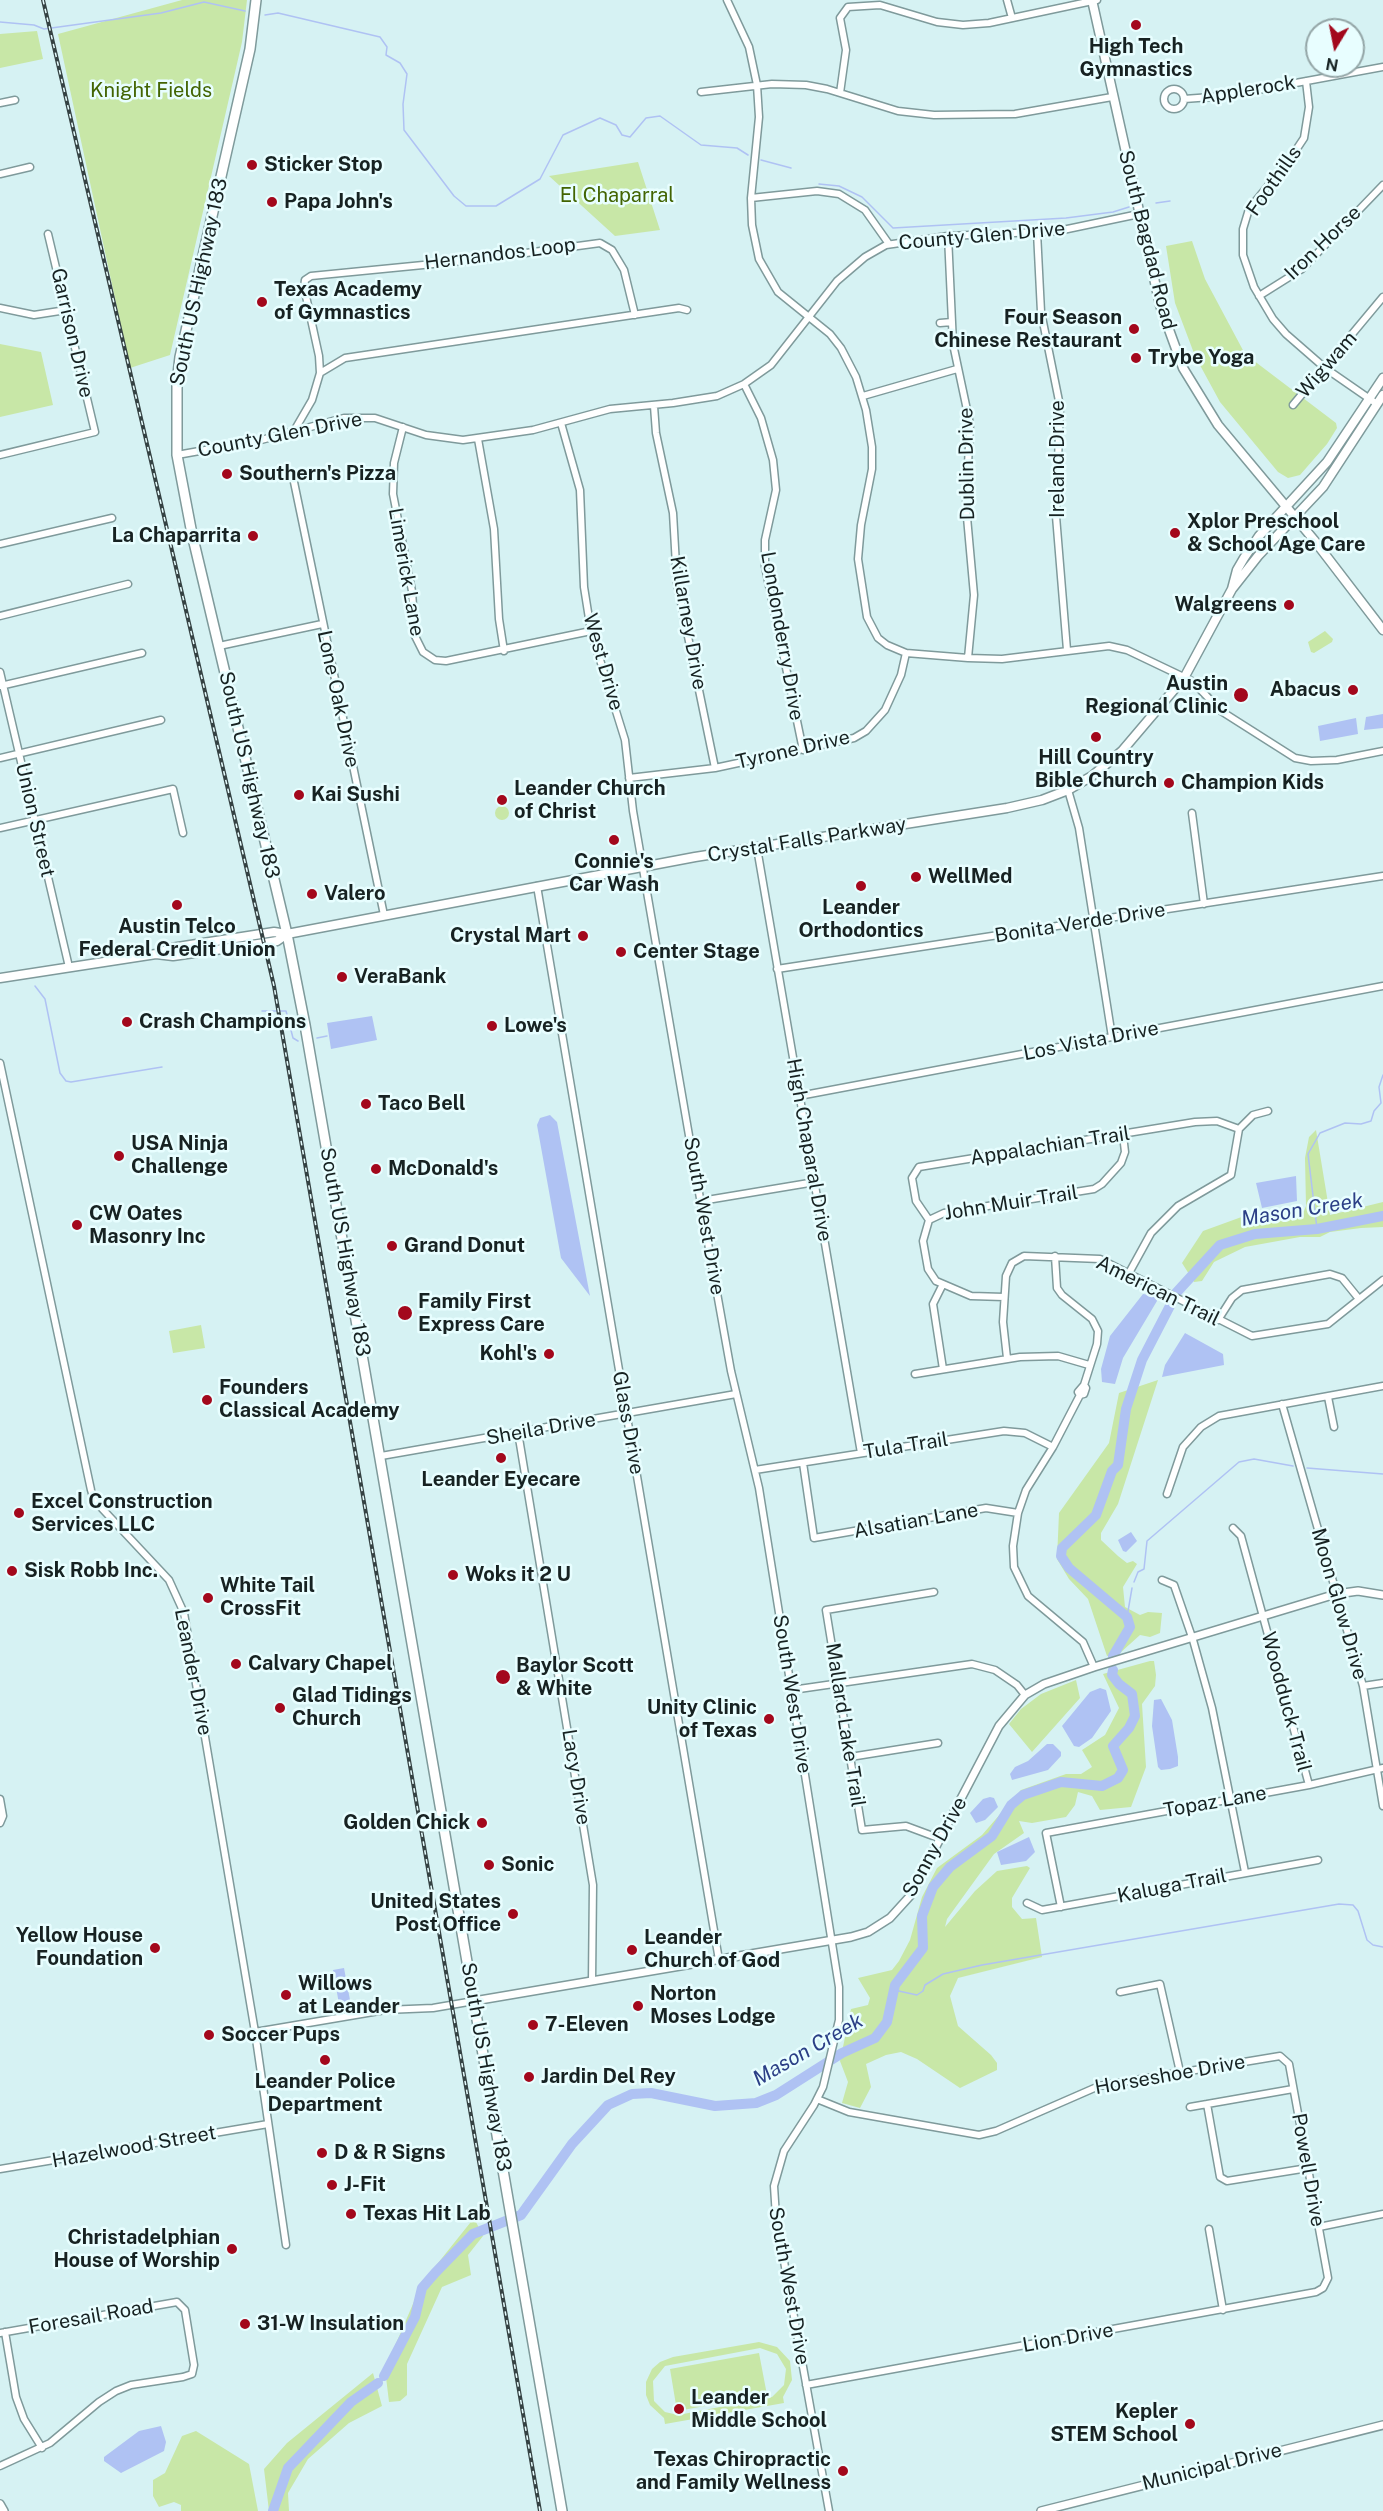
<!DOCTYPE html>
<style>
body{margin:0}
#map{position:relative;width:1383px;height:2511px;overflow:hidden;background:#d6f2f3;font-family:"Public Sans",sans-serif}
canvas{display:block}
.north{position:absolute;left:1305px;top:18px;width:60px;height:60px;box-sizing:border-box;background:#e8feff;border:2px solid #94a6a7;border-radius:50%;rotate:190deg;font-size:16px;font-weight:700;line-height:24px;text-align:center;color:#172222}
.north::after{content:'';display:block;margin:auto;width:21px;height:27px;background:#a3081c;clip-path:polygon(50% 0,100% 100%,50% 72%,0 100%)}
</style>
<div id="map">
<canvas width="1383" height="2511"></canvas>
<div class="north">N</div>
</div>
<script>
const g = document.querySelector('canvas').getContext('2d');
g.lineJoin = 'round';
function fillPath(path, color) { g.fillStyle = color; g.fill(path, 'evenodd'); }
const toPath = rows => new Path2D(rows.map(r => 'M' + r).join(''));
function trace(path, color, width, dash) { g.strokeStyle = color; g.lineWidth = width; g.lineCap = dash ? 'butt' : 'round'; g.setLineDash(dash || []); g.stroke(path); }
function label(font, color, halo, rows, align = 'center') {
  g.font = font + ' "Public Sans",sans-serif'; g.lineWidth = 5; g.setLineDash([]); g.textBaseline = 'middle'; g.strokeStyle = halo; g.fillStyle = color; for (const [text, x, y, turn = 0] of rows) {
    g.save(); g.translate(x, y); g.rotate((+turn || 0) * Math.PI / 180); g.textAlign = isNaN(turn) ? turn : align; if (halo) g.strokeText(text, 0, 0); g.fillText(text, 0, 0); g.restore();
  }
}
const green = toPath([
 [182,0,247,0,242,42,170,355,130,368,58,34],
 [37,31,43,59,0,68,0,34],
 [638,162,660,230,615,236,549,176],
 [1192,241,1205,279,1245,354,1336,423,1337,428,1327,444,1300,475,1288,478,1278,472,1220,402,1195,356,1175,303,1166,246],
 [0,344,41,352,53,405,0,417],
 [1325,631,1333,639,1332,642,1314,653,1311,652,1308,642],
 '495 813a7 7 0 1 1 14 0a7 7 0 1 1-14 0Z',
 [1316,1130,1330,1215,1383,1202,1383,1227,1361,1228,1330,1232,1320,1237,1300,1237,1245,1247,1214,1262,1202,1281,1194,1282,1182,1263,1203,1231,1247,1215,1286,1216,1304,1211,1306,1206,1305,1158,1309,1137],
 [201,1325,205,1348,173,1353,169,1331],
 [1158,1380,1118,1504,1101,1533,1101,1540,1118,1556,1127,1563,1133,1561,1137,1564,1123,1587,1125,1607,1140,1615,1148,1612,1162,1613,1160,1633,1150,1637,1140,1635,1120,1653,1107,1656,1088,1599,1069,1579,1057,1559,1059,1513,1109,1443,1119,1393],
 [1150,1661,1154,1661,1156,1675,1155,1686,1142,1704,1146,1767,1131,1807,1100,1810,1092,1796,1078,1792,1075,1805,1066,1817,1032,1823,1019,1821,1024,1833,994,1854,947,1919,945,1927,975,1891,997,1871,1027,1866,1030,1868,1012,1898,1012,1907,1022,1919,1036,1918,1042,1957,958,1978,950,1996,958,2026,991,2055,997,2063,997,2070,960,2088,917,2059,901,2052,886,2055,866,2064,871,2087,860,2108,842,2103,848,2082,840,2061,851,2009,868,2005,870,1998,858,1978,892,1970,899,1961,910,1940,922,1897,937,1868,982,1835,1021,1790,1066,1774,1081,1774,1092,1767,1082,1750,1105,1735,1119,1708,1103,1674],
 [1076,1680,1080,1698,1032,1752,1009,1724,1021,1709,1041,1694],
 [474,2218,483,2236,468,2255,471,2275,442,2287,407,2364,407,2395,400,2401,389,2402,385,2369,422,2283],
 [759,2342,777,2347,790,2361,792,2380,783,2397,784,2403,665,2424,664,2418,650,2405,646,2395,646,2382,652,2369,660,2362,673,2357],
 [760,2348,777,2354,786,2369,784,2385,772,2397,678,2415,665,2412,654,2401,653,2381,665,2366],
 [759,2353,767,2395,677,2411,670,2369],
 [373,2373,382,2406,349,2423,308,2459,288,2493,289,2511,269,2511,264,2469,287,2443],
 [196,2431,249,2464,258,2511,181,2511,181,2505,174,2502,159,2507,153,2496,153,2480,165,2473,182,2436]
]);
const water = toPath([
 [1383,714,1383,728,1364,730,1366,717],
 [1356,718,1358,734,1320,741,1318,726],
 [372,1016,377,1040,331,1049,327,1023],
 [550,1115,557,1122,590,1296,561,1258,537,1125,540,1118],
 [1296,1176,1297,1201,1262,1208,1256,1183],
 [1143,1294,1155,1296,1157,1301,1123,1358,1115,1384,1102,1382,1101,1369,1110,1336],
 [1185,1333,1223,1354,1224,1365,1162,1377,1165,1365],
 [1131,1532,1137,1541,1126,1552,1123,1551,1118,1540],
 [1100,1688,1106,1690,1111,1711,1092,1738,1079,1747,1074,1746,1062,1726,1090,1692],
 [1161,1699,1172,1720,1178,1757,1178,1766,1170,1769,1161,1770,1158,1767,1152,1726,1154,1700],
 [1047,1744,1053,1744,1061,1752,1061,1756,1048,1770,1012,1780,1010,1774,1015,1767,1028,1761],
 [990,1797,994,1798,998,1807,985,1820,976,1823,970,1813,983,1799],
 [1029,1837,1035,1852,1026,1861,1001,1865,997,1852],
 [344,1968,350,2000,348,2003,339,2004,333,1970],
 [161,2426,166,2442,164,2451,121,2473,104,2461,104,2457,139,2431]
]);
const stream = toPath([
 [265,15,278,13,380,37,387,47,386,55,400,63,407,74,403,104,404,130,454,196,466,206,496,206,540,179,563,135,600,118,616,125,622,135,630,137,646,118,660,116,701,145,737,148,748,155],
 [0,22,34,25,44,29,161,13,204,2,245,11],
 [761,160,791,168],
 [819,184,839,186,862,197,893,228,1066,218,1113,212,1129,207],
 [1156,203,1170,201],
 [35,986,45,999,60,1073,66,1081,71,1082,162,1067],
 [262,1011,286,1011,293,1038,298,1041],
 [317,1038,327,1036],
 [1317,1229,1308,1154,1320,1133,1345,1123,1361,1124,1371,1121,1374,1111,1381,1103,1379,1087,1383,1075],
 [1307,1468,1383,1474],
 [1134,1582,1138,1572,1144,1569,1147,1541,1239,1462,1254,1459,1293,1466],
 [1127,1617,1132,1588],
 [894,1990,917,1995,923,1991,925,1985,943,1974,982,1965,1339,1904,1353,1905,1358,1911,1367,1940,1373,1945,1383,1947]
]);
const river = toPath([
 [1176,1293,1220,1245,1255,1234,1317,1229,1383,1216],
 [1113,1656,1130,1627,1127,1617,1069,1568,1061,1556,1062,1548,1096,1515,1112,1471,1118,1465,1126,1409,1142,1360,1172,1302],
 [384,2376,415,2317,422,2288,435,2273,473,2234,521,2215,572,2144,608,2105,632,2094,651,2093,715,2106,756,2103,776,2095,842,2053,875,2038,887,2022,895,1985,923,1948,922,1916,933,1887,950,1867,992,1836,1011,1805,1023,1795,1061,1782,1102,1786,1118,1778,1123,1770,1113,1746,1129,1728,1135,1716,1132,1694,1119,1684,1112,1675,1113,1670],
 [273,2511,288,2468,351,2402,378,2383]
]);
const minor = toPath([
 [727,0,749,47,757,85,759,117,751,198,752,225,759,259,778,292,830,334,841,348,856,377,866,410,872,447,872,469,861,525,858,559,867,617,878,638,887,645,906,653,968,658,1002,659,1109,646,1127,650,1192,681,1221,711,1295,758,1311,761,1337,760,1383,751],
 [1007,0,1012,18],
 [1306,81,1309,107,1304,138,1290,159,1249,209,1243,229,1243,255,1254,287,1273,319,1286,334,1325,368,1377,404],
 '1164 99a10 10 0 1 1 20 0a10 10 0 1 1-20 0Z',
 [701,92,772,84,806,85,827,89,898,111,934,115,1015,114,1112,97],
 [840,93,846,50,840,18,848,7,880,5,937,22,963,25,989,23,1097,0],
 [1184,99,1225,96,1383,67],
 [0,103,15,100],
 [0,174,30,167],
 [751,198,817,191,839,194,865,210,889,244],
 [1037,232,1041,312,1060,406,1056,516,1067,650],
 [948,236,953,344,970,424,966,506,974,595,968,658],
 [1259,296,1302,269,1383,185],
 [0,308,34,315,66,310],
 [940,323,952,322],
 [320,373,319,356,304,287,305,280,311,276,474,260,600,243,612,250,624,270,635,315],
 [744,384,761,418,773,460,776,490,765,540,765,566,803,750],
 [863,396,957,369],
 [1293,405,1383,297],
 [654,406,656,433,673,513,677,583,715,768],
 [561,423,580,490,584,587,591,631,625,740,633,811,696,1176,731,1371,759,1488,839,1987,839,2020,823,2087,814,2105,784,2151,774,2186,776,2217,829,2511],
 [403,427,394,463,393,494,412,591,415,636,423,652,435,660,446,661,591,631],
 [294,431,312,400,320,373,345,358,679,308,687,310],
 [478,439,494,529,499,619,504,651],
 [0,455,95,432,48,234],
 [177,455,261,440,344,418,375,418,426,435,463,440,533,430,610,409,673,403,717,396,744,384,771,365,837,281,865,257,886,245,948,236,1058,231,1139,214],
 [294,482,384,915],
 [0,544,112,518],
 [0,616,128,584],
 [219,646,322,624],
 [0,672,69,967],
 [0,686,142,653],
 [0,758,161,720],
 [629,778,715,768,854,738,866,731,885,710,901,675,906,653],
 [1068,790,1079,828,1112,1037],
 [1192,813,1204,904],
 [0,828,173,789,183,833],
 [757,848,861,1453],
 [537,886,719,1960],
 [777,969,1383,876],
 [0,1063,91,1490,94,1500,169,1580,184,1613,255,2032,286,2245],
 [799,1096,1383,986],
 [701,1201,815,1182],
 [929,1220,916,1201,912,1178,919,1167,1195,1122,1217,1121,1239,1129],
 [1055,1256,1057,1288,1062,1295,1092,1319,1098,1331,1097,1344,1084,1385,1078,1392,1080,1395],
 [1129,1273,1151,1233,1178,1206,1231,1175,1239,1129,1253,1115,1268,1111],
 [942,1286,933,1304,943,1369],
 [1004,1297,971,1296,936,1281,928,1269,923,1241,929,1220,944,1213,1094,1189,1102,1184,1121,1163,1125,1152,1123,1135],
 [1218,1320,1232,1298,1242,1290,1330,1274,1342,1278,1359,1299],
 [1007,1358,1003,1322,1006,1276,1012,1263,1024,1256,1100,1259,1252,1336,1328,1324,1383,1280],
 [915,1374,1020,1357,1058,1356,1089,1365],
 [1084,1385,1086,1388,1084,1394,1080,1395,1053,1447,1026,1490,1018,1513,1013,1546,1014,1567,1028,1596,1083,1642,1094,1667],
 [1328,1397,1334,1427],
 [1282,1404,1363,1686,1383,1806],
 [518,1432,593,1885,592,1981],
 [381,1456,736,1394],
 [803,1463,814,1538,986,1508,1018,1513],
 [755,1470,1004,1431,1025,1433,1053,1447],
 [1167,1494,1183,1447,1201,1427,1219,1416,1383,1386],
 [1233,1528,1241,1536,1309,1785],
 [1162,1580,1174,1585,1193,1640,1212,1708,1245,1872],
 [934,1592,826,1610,862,1830,906,1826,941,1839],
 [1363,1686,1383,1683],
 [792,1690,972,1664,995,1670,1017,1685,1025,1695],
 [850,1757,938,1743],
 [0,1799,3,1816,0,1823],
 [1027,1903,1042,1910,1318,1860],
 [1061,1907,1046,1833,1309,1785,1383,1768],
 [1120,1992,1160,1984,1180,2072],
 [255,2032,385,2010,433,2008,474,2001],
 [1207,2104,1220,2177,1227,2181,1308,2168],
 [1190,2107,1293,2089],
 [0,2169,268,2124],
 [1319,2227,1383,2214],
 [1209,2229,1223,2310],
 [5,2332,16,2397,24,2419,42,2448],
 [0,2333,177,2302,185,2310,194,2365,192,2374,183,2377,131,2385,116,2391,99,2402,50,2443,0,2466],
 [806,2385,1316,2292,1323,2288,1328,2278,1289,2064,1280,2056,1099,2086,996,2131,979,2135,849,2112,817,2099]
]);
const tertiary = toPath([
 [474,2001,851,1937,868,1932,890,1918,910,1896,999,1726,1025,1695,1044,1684,1094,1667,1336,1594,1358,1591,1383,1595],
 [0,2504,4,2511],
 [1041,2511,1383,2425]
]);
const secondary = toPath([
 [1092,0,1160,305,1183,368,1218,425,1314,540,1383,630],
 [1232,589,1258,556,1323,487,1383,395],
 [156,954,171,948,274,932,287,934,695,857,1007,808,1042,800,1068,790,1092,776,1122,751,1184,678,1232,589,1237,570,1244,558,1259,536,1327,462,1383,378],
 [0,978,156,954,173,956,265,943,277,941,287,934]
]);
const primary = toPath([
 [256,0,250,49,180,357,177,383,177,455,192,534,287,934,305,1025,562,2511]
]);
const rail = toPath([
 [43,0,274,986,540,2511]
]);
const markers = [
 [1136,25,6,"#a3081c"],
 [252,165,6,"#a3081c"],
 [272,202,6,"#a3081c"],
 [262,302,6,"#a3081c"],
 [1134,329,6,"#a3081c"],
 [1136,358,6,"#a3081c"],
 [227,474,6,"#a3081c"],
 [1175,533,6,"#a3081c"],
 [253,536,6,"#a3081c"],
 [1289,605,6,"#a3081c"],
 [1353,690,6,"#a3081c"],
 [1241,695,8,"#a3081c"],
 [1096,737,6,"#a3081c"],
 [1169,783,6,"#a3081c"],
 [299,795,6,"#a3081c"],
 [502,800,6,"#a3081c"],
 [614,840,6,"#a3081c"],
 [916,877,6,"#a3081c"],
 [861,886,6,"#a3081c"],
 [312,894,6,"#a3081c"],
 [177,905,6,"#a3081c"],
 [583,936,6,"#a3081c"],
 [621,952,6,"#a3081c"],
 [342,977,6,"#a3081c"],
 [127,1022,6,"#a3081c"],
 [492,1026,6,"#a3081c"],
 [366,1104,6,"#a3081c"],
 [119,1156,6,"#a3081c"],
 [376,1169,6,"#a3081c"],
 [77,1225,6,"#a3081c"],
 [392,1246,6,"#a3081c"],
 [405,1313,8,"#a3081c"],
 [549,1354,6,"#a3081c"],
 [207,1400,6,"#a3081c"],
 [501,1458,6,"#a3081c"],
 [19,1513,6,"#a3081c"],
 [12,1571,6,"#a3081c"],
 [453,1575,6,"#a3081c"],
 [208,1598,6,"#a3081c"],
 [236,1664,6,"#a3081c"],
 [503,1677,8,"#a3081c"],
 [280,1708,6,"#a3081c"],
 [769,1719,6,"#a3081c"],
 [482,1823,6,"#a3081c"],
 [489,1865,6,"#a3081c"],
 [513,1914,6,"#a3081c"],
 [155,1948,6,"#a3081c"],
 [632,1950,6,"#a3081c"],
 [286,1995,6,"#a3081c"],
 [638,2006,6,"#a3081c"],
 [533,2025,6,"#a3081c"],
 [209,2035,6,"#a3081c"],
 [325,2060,6,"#a3081c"],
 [529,2077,6,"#a3081c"],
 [322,2153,6,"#a3081c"],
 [332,2185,6,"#a3081c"],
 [351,2214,6,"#a3081c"],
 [232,2249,6,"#a3081c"],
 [245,2324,6,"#a3081c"],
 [679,2409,6,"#a3081c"],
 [1190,2424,6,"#a3081c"],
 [843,2471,6,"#a3081c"]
];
const poiNames = [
 ["High Tech",1136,47,"center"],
 ["Gymnastics",1136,70,"center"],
 ["Sticker Stop",264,165],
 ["Papa John's",284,202],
 ["Texas Academy",274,290],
 ["of Gymnastics",274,313],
 ["Four Season",1122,318,"right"],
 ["Chinese Restaurant",1122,341,"right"],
 ["Trybe Yoga",1148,358],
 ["Southern's Pizza",239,474],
 ["Xplor Preschool",1187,522],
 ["& School Age Care",1187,545],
 ["La Chaparrita",241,536,"right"],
 ["Walgreens",1277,605,"right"],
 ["Austin",1228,684,"right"],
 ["Regional Clinic",1228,707,"right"],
 ["Abacus",1341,690,"right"],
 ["Hill Country",1096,758,"center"],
 ["Bible Church",1096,781,"center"],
 ["Champion Kids",1181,783],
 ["Leander Church",514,789],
 ["of Christ",514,812],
 ["Kai Sushi",311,795],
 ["Connie's",614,862,"center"],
 ["Car Wash",614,885,"center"],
 ["WellMed",928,877],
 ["Valero",324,894],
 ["Leander",861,908,"center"],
 ["Orthodontics",861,931,"center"],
 ["Austin Telco",177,927,"center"],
 ["Federal Credit Union",177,950,"center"],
 ["Crystal Mart",571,936,"right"],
 ["Center Stage",633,952],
 ["VeraBank",354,977],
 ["Crash Champions",139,1022],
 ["Lowe's",504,1026],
 ["Taco Bell",378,1104],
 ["USA Ninja",131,1144],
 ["Challenge",131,1167],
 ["McDonald's",388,1169],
 ["CW Oates",89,1214],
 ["Masonry Inc",89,1237],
 ["Grand Donut",404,1246],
 ["Family First",418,1302],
 ["Express Care",418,1325],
 ["Kohl's",537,1354,"right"],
 ["Founders",219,1388],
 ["Classical Academy",219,1411],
 ["Leander Eyecare",501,1480,"center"],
 ["Excel Construction",31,1502],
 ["Services LLC",31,1525],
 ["Sisk Robb Inc.",24,1571],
 ["Woks it 2 U",465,1575],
 ["White Tail",220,1586],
 ["CrossFit",220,1609],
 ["Calvary Chapel",248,1664],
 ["Baylor Scott",516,1666],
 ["& White",516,1689],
 ["Glad Tidings",292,1696],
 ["Church",292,1719],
 ["Unity Clinic",757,1708,"right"],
 ["of Texas",757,1731,"right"],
 ["Golden Chick",470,1823,"right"],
 ["Sonic",501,1865],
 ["United States",501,1902,"right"],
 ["Post Office",501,1925,"right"],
 ["Yellow House",143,1936,"right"],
 ["Foundation",143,1959,"right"],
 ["Leander",644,1938],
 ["Church of God",644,1961],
 ["Willows",298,1984],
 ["at Leander",298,2007],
 ["Norton",650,1994],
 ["Moses Lodge",650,2017],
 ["7-Eleven",545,2025],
 ["Soccer Pups",221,2035],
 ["Jardin Del Rey",541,2077],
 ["Leander Police",325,2082,"center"],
 ["Department",325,2105,"center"],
 ["D & R Signs",334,2153],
 ["J-Fit",344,2185],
 ["Texas Hit Lab",363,2214],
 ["Christadelphian",220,2238,"right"],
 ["House of Worship",220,2261,"right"],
 ["31-W Insulation",257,2324],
 ["Leander",691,2398],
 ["Middle School",691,2421],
 ["Kepler",1178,2412,"right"],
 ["STEM School",1178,2435,"right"],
 ["Texas Chiropractic",831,2460,"right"],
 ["and Family Wellness",831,2483,"right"]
];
const streetNames = [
 ["Applerock",1248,90,-9],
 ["Foothills",1274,181,-55],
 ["County Glen Drive",982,236,-5],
 ["South Bagdad Road",1147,240,76],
 ["Iron Horse",1323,243,-44],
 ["Hernandos Loop",500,254,-7],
 ["South US Highway 183",199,282,-78],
 ["Garrison Drive",72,333,77],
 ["Wigwam",1327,365,-49],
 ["County Glen Drive",280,435,-11],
 ["Ireland Drive",1058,459,-90],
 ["Dublin Drive",967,464,-91],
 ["Limerick Lane",406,572,80],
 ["Killarney Drive",688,623,80],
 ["Londonderry Drive",782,636,80],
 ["West Drive",603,662,74],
 ["Lone Oak Drive",338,699,78],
 ["Tyrone Drive",793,750,-13],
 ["South US Highway 183",249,775,77],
 ["Union Street",35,820,77],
 ["Crystal Falls Parkway",807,840,-9],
 ["Bonita Verde Drive",1080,923,-9],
 ["Los Vista Drive",1091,1041,-11],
 ["Appalachian Trail",1050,1146,-9],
 ["High Chaparal Drive",809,1150,80],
 ["John Muir Trail",1011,1203,-9],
 ["South West Drive",704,1216,80],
 ["South US Highway 183",345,1252,80],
 ["American Trail",1158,1291,26],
 ["Glass Drive",628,1423,80],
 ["Sheila Drive",541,1429,-10],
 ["Tula Trail",906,1446,-9],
 ["Alsatian Lane",916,1521,-10],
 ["Moon Glow Drive",1339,1604,74],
 ["Leander Drive",193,1672,79],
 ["South West Drive",792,1694,81],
 ["Woodduck Trail",1286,1702,75],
 ["Mallard Lake Trail",845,1725,81],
 ["Lacy Drive",576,1777,81],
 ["Topaz Lane",1215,1802,-10],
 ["Sonny Drive",935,1847,-61],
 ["Kaluga Trail",1172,1886,-11],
 ["South US Highway 183",486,2067,80],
 ["Horseshoe Drive",1170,2075,-10],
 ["Hazelwood Street",134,2147,-10],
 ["Powell Drive",1308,2170,80],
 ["South West Drive",789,2286,80],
 ["Foresail Road",91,2317,-10],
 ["Lion Drive",1068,2338,-10],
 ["Municipal Drive",1212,2467,-14]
];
const parkNames = [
 ["Knight Fields",151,91],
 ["El Chaparral",617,196]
];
const waterNames = [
 ["Mason Creek",1302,1210,-9],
 ["Mason Creek",808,2050,-30]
];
fillPath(green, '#c8e7a7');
fillPath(water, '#afc2f3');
trace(stream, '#afc2f3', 1.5);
trace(river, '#afc2f3', 10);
trace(minor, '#7f9a9b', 9);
trace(tertiary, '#7f9a9b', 10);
trace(secondary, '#7f9a9b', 11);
trace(primary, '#7f9a9b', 12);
trace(minor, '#fff', 6);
trace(tertiary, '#fff', 7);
trace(secondary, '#fff', 8);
trace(primary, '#fff', 9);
trace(rail, '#354243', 4);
trace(rail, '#e8feff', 1.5, [4.5]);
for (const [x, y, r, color] of markers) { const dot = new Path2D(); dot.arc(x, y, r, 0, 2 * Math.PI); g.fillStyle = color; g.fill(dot); trace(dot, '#e8feff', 2); }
label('bold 20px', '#172222', '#e8feff', poiNames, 'left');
label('20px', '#172222', '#e8feff', streetNames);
label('20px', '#426402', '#e8feff', parkNames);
label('italic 21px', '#2b3f86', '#e8feff', waterNames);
</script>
